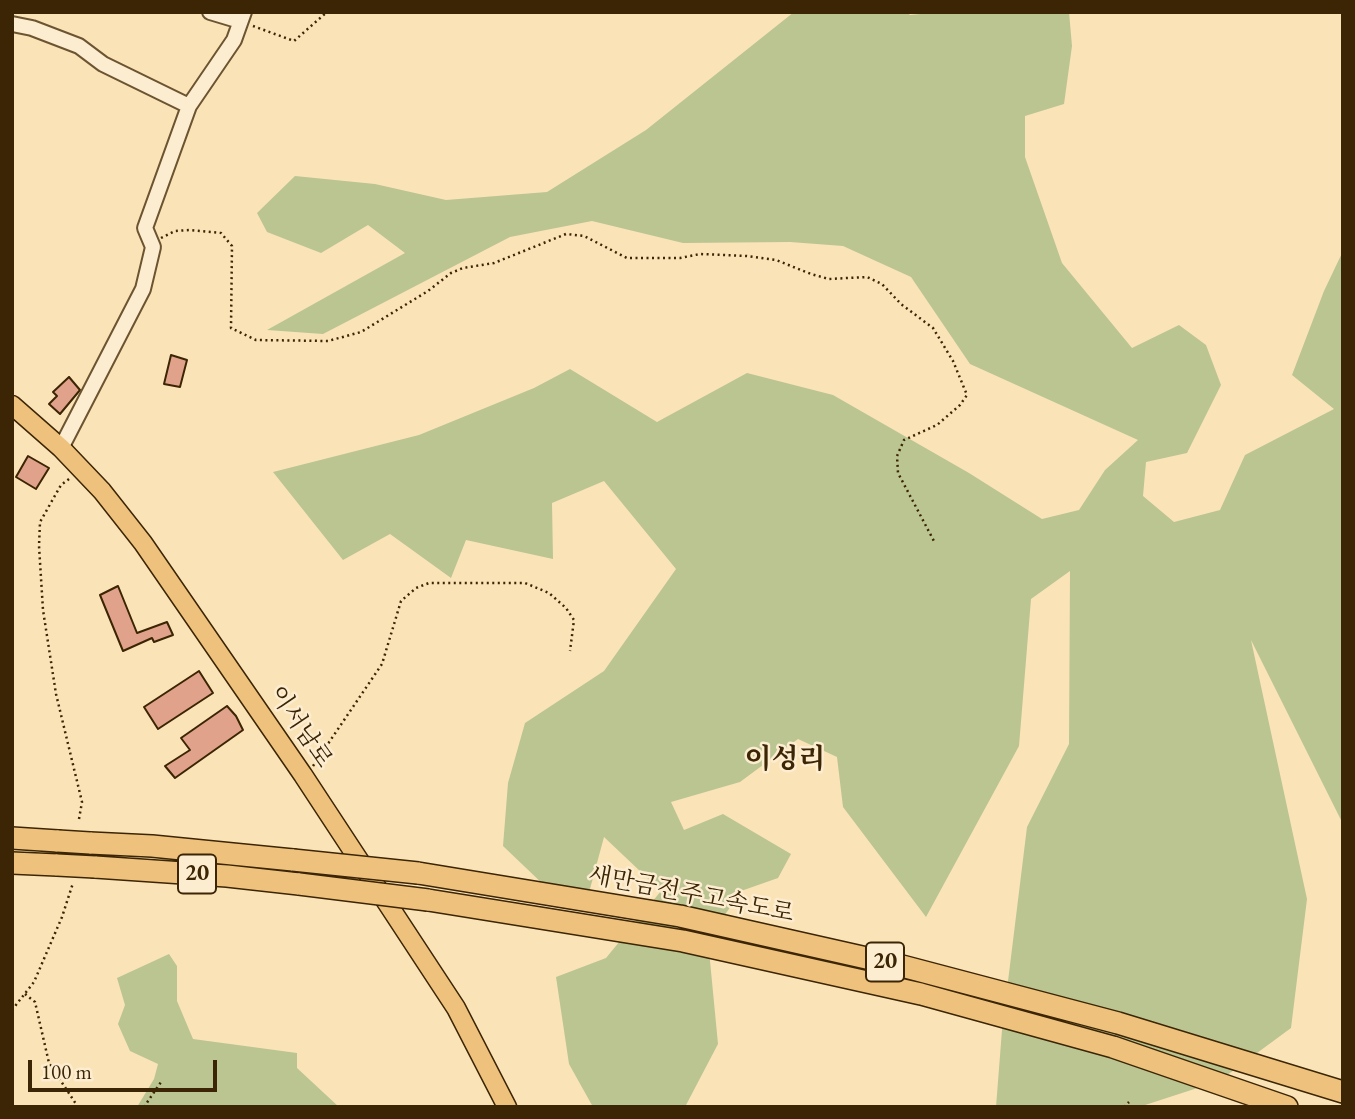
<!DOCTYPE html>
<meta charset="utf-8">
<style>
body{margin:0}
#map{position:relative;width:1355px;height:1119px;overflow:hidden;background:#fbe3b8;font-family:"EB Garamond",serif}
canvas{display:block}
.frame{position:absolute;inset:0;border:14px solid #3c2504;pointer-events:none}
.scale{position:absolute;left:28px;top:1060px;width:189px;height:32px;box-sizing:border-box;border:4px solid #3c2504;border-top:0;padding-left:9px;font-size:21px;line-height:24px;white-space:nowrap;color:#3c2504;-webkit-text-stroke:5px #fcedd1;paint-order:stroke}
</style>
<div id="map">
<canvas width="1355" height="1119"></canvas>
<div class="frame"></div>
<div class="scale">100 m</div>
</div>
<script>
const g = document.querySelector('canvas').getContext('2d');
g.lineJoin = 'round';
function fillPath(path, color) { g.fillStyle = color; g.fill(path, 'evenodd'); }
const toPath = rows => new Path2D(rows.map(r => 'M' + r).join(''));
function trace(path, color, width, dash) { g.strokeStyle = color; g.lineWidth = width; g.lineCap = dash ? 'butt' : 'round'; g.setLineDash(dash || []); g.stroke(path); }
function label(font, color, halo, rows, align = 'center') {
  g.font = font + ' "EB Garamond","Noto Serif KR",serif'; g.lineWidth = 5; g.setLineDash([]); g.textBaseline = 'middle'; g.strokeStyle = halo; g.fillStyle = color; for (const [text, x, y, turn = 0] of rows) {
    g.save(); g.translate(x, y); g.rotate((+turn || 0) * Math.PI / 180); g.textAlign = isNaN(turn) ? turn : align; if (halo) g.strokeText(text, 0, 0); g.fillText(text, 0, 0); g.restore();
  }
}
const green = toPath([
 [794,12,907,12,910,15,941,12,1069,12,1072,46,1064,104,1025,116,1025,157,1062,263,1132,348,1179,325,1206,345,1221,385,1187,453,1146,462,1143,496,1174,522,1220,510,1245,455,1334,409,1292,375,1324,291,1343,251,1343,824,1251,640,1307,899,1291,1028,1219,1081,1139,1107,996,1107,1002,1030,1027,827,1069,744,1070,571,1031,599,1019,746,926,917,843,807,837,757,798,739,740,782,671,802,684,830,723,814,791,854,778,878,741,891,708,940,718,1044,685,1107,593,1107,569,1064,556,977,606,958,661,891,604,837,587,900,546,887,503,846,508,783,525,723,604,671,676,569,604,481,552,503,553,559,466,540,451,578,390,534,343,560,273,472,419,435,534,388,570,369,657,422,747,373,833,395,969,473,1042,519,1079,510,1105,470,1138,440,970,364,911,277,843,246,790,242,683,243,592,221,510,237,323,334,267,330,405,253,368,225,321,253,267,232,257,213,295,176,375,184,446,200,547,192,646,130],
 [169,954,177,966,177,1001,193,1039,297,1053,297,1068,339,1107,137,1107,154,1079,158,1064,130,1051,118,1024,125,1005,117,978]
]);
const building = toPath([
 [171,355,187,360,180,387,164,384,171,355],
 [69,377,80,390,60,414,49,404,57,396,53,392,69,377],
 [28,456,49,468,36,489,16,477,28,456],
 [118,586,137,633,167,622,173,635,154,642,152,638,123,651,100,595,118,586],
 [199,671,213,693,158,729,144,707,199,671],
 [227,706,236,716,243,730,175,778,165,766,190,750,181,738,227,706]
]);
const path = toPath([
 [253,26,294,41,327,12],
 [161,238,175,231,190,230,221,233,232,246,231,328,256,340,328,341,361,332,428,291,451,273,463,268,494,263,566,234,584,236,627,258,680,258,700,254,747,256,776,260,811,274,829,279,867,277,882,284,901,304,933,328,953,361,967,395,960,405,937,425,904,440,897,456,898,473,935,543],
 [69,479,61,485,40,522,39,546,43,610,56,694,82,802,79,819],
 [313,766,382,664,401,601,416,588,429,583,525,583,549,593,566,608,574,620,570,651],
 [25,994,35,1002,49,1063,78,1107],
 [12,1010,34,982,62,917,73,883],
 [144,1107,161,1082],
 [1124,1107,1129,1102]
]);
const minor = toPath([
 [210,12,240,21],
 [12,24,32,28,79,46,103,64,189,106],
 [61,448,143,289,153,247,145,228,189,106,234,40,244,12]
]);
const major = toPath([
 [12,405,61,448,102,491,143,543,303,775,456,1008,507,1107]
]);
const highway = toPath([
 [12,838,58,841],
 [90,843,152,846,293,860],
 [12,863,57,865],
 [95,867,227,876,299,884],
 [418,873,680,916,902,966,1118,1023,1343,1092],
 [428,900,683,941,921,994,1113,1047,1287,1107]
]);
const highwayBridge = toPath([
 [58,841,90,843],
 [293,860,418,873],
 [57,865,95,867],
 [299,884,428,900]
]);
const shields = [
 [197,874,38],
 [885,962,38]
];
const shieldNames = [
 ["20",197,874],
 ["20",885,962]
];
const streetNames = [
 ["이서남로",300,727,56],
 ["새만금전주고속도로",691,895,11]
];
const quarterNames = [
 ["이성리",785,760]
];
fillPath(green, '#bac592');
fillPath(building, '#e0a28a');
trace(building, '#3c2504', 2);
trace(minor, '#6c5431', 18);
trace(major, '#3c2504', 21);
trace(highway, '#3c2504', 24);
trace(path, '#3c2504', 2.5, [2, 3.5]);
trace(minor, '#fcedd1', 14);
trace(major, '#eec27c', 18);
trace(highway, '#eec27c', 21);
trace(highwayBridge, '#3c2504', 24, []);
trace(highwayBridge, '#eec27c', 21);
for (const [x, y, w] of shields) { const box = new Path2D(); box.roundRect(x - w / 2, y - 19.5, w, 39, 5); g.fillStyle = '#fcedd1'; g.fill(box); trace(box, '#3c2504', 2); }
label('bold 23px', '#3c2504', null, shieldNames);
label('24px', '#3c2504', '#fcedd1', streetNames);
label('bold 28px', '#3c2504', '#fcedd1', quarterNames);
</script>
